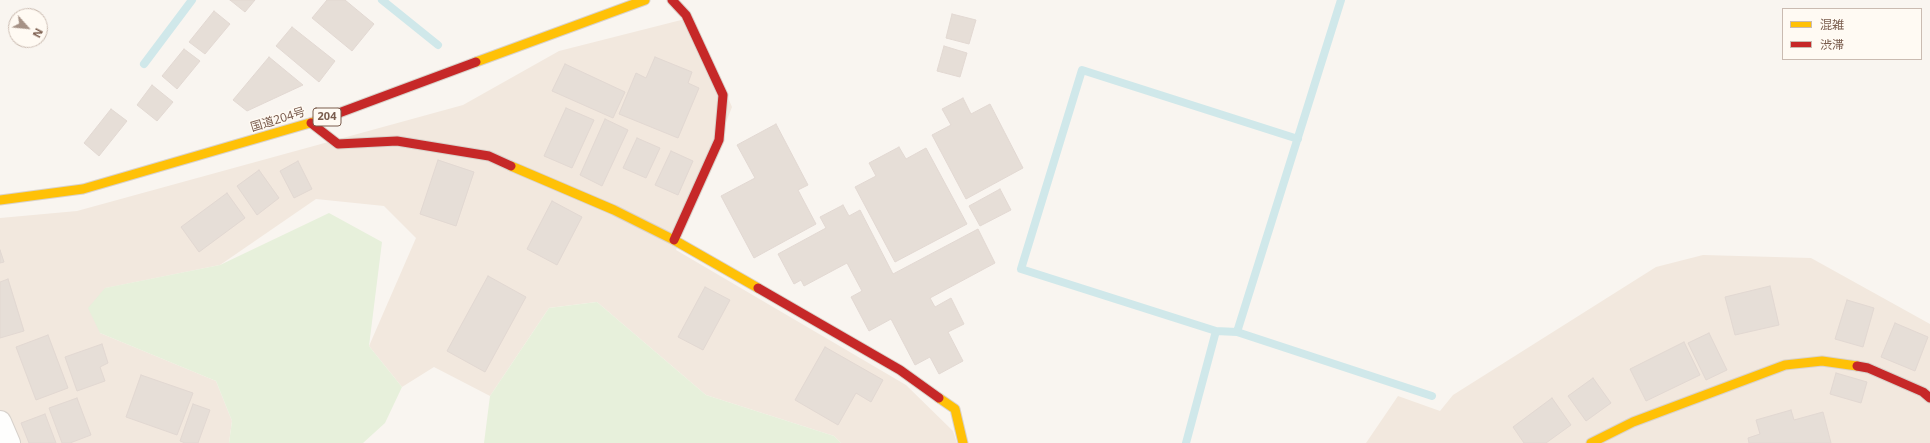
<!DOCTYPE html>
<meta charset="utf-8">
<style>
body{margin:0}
#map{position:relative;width:1930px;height:443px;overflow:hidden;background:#f9f5f0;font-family:"Noto Sans","Noto Sans JP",sans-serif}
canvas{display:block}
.legend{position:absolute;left:1782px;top:8px;width:140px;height:52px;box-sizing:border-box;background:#fffaf3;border:1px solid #cabbb1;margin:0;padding:5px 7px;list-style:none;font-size:12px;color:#7a5c4d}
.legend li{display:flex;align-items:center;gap:8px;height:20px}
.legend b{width:20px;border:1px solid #cabbb1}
.north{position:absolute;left:8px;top:8px;width:40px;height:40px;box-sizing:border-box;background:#fffaf3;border:1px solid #cabbb1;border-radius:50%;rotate:117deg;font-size:11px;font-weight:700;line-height:16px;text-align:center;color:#7a5c4d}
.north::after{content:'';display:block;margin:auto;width:14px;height:18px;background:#a69286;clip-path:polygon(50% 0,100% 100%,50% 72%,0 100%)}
</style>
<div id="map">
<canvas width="1930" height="443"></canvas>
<ul class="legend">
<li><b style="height:5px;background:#ffc107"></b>混雑</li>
<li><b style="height:5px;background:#c62828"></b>渋滞</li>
</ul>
<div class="north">N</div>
</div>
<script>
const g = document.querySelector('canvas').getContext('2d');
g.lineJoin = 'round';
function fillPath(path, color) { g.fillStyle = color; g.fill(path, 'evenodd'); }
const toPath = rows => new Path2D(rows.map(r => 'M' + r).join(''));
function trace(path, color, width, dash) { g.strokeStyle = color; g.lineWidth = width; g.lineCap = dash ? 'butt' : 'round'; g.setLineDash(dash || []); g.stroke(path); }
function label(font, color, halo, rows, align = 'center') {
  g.font = font + ' "Noto Sans","Noto Sans JP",sans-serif'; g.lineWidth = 3; g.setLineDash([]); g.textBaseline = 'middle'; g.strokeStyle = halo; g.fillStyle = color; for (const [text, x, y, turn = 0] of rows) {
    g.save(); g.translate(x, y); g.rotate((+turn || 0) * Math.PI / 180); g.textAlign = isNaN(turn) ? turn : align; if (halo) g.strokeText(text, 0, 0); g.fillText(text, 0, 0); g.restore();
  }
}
const residential = toPath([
 [693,17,732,107,676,250,906,385,953,431,957,443,841,443,834,436,706,395,597,302,549,308,490,396,434,367,402,387,369,346,416,238,384,206,316,199,220,265,106,288,100,333,216,381,232,421,229,443,0,443,0,218,77,211,463,105,559,51],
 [1703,255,1811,258,1930,324,1930,443,1366,443,1398,396,1440,411,1453,395,1656,267]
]);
const green = toPath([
 [329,213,382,242,369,346,402,387,385,423,363,443,229,443,232,421,216,381,100,333,88,308,105,288,220,265],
 [597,302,706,395,834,436,841,443,484,443,490,396,549,308]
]);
const stream = toPath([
 [382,0,438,45],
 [144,64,192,0],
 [1216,331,1021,269,1082,70,1298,139],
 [1237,332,1341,0],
 [1186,443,1216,331,1237,332,1432,396]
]);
const building = toPath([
 [230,0,255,0,245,12,230,0],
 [327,0,345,0,374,24,352,51,312,18,327,0],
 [214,11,230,24,205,54,189,42,214,11],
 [952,14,976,20,969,44,946,38,952,14],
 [292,27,335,61,319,82,276,46,292,27],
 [944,46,967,53,960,77,937,71,944,46],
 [184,49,200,61,177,89,162,76,184,49],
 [269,57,303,85,247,111,233,100,269,57],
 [655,57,692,72,688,83,699,88,678,138,619,114,636,73,646,78,655,57],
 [565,64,625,92,613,118,552,91,565,64],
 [152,85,173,102,157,121,137,105,152,85],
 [963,98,971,114,990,104,1023,168,966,199,932,135,951,125,942,109,963,98],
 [566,108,594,120,572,168,544,156,566,108],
 [111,109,127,121,99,156,84,143,111,109],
 [605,119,628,130,602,186,580,175,605,119],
 [776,124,808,185,798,190,816,224,754,258,721,196,755,178,737,145,776,124],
 [637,138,660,148,646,178,623,168,637,138],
 [899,147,906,159,926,148,967,224,895,262,855,187,876,176,869,163,899,147],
 [671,151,693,161,678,195,655,185,671,151],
 [438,160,474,172,456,226,420,214,438,160],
 [298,161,312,189,294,198,280,171,298,161],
 [259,170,279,198,257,215,237,186,259,170],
 [1000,189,1011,210,980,226,969,206,1000,189],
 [227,193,245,218,199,252,181,227,227,193],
 [552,201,582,217,557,265,527,249,552,201],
 [843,205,849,216,860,210,893,274,978,229,995,263,930,298,935,307,951,298,964,324,948,332,963,361,939,374,930,357,915,365,891,319,869,331,851,297,862,291,847,263,804,286,801,280,794,284,778,254,826,228,820,217,843,205],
 [0,250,4,262,0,263,0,250],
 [488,276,526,297,485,372,447,351,488,276],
 [8,279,24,331,0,338,0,282,8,279],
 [1770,286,1779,325,1735,335,1725,297,1770,286],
 [705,287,730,300,703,350,678,337,705,287],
 [1847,300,1874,308,1863,347,1835,339,1847,300],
 [1895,323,1928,337,1915,371,1881,357,1895,323],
 [1709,333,1727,370,1706,380,1688,343,1709,333],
 [48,335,68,388,36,400,16,347,48,335],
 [1684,342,1700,375,1646,401,1630,369,1684,342],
 [102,344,108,363,100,367,105,381,77,391,65,357,102,344],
 [825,347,883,380,871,402,856,393,838,425,795,400,825,347],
 [1836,373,1867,382,1861,403,1830,394,1836,373],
 [141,375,193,393,177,435,126,417,141,375],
 [1593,378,1611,403,1586,421,1568,396,1593,378],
 [77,398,91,435,70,443,62,443,49,408,77,398],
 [1552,398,1571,425,1546,443,1524,443,1513,427,1552,398],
 [193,404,210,410,198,443,185,443,180,441,193,404],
 [1791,410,1794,420,1823,412,1831,443,1749,443,1748,438,1760,434,1756,420,1791,410],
 [45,414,56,443,29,443,21,423,45,414]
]);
const street = toPath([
 [0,422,9,443]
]);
const slow = toPath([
 [476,62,645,0],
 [511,166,614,210,674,240,758,288],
 [0,200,83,189,320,120],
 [939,398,955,409,963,443],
 [1591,443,1633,422,1785,365,1822,361,1857,366]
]);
const jam = toPath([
 [672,0,686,15,723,95,719,140,674,240],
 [320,120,476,62],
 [311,123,338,144,397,141,489,156,511,166],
 [758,288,900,370,939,398],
 [1857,366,1868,368,1923,392,1930,398]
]);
const shields = [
 [327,117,28]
];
const shieldNames = [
 ["204",327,117]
];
const streetNames = [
 ["国道204号",278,120,-17]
];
fillPath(residential, '#f2e8de');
fillPath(green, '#e7f0db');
trace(stream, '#d0e8ea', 8);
fillPath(building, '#e6ded7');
trace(building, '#e2d8d2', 1);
trace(street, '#d7d1cb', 24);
trace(slow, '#d9d2cb', 11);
trace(jam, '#d9d2cb', 11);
trace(street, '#fefefd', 22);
trace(slow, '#ffc107', 9);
trace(jam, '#c62828', 9);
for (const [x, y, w] of shields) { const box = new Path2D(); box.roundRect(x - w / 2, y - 9, w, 18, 3); g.fillStyle = '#fffaf3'; g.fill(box); trace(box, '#7a5c4d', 1); }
label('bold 11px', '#7a5c4d', null, shieldNames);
label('12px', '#7a5c4d', '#fffaf3', streetNames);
</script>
